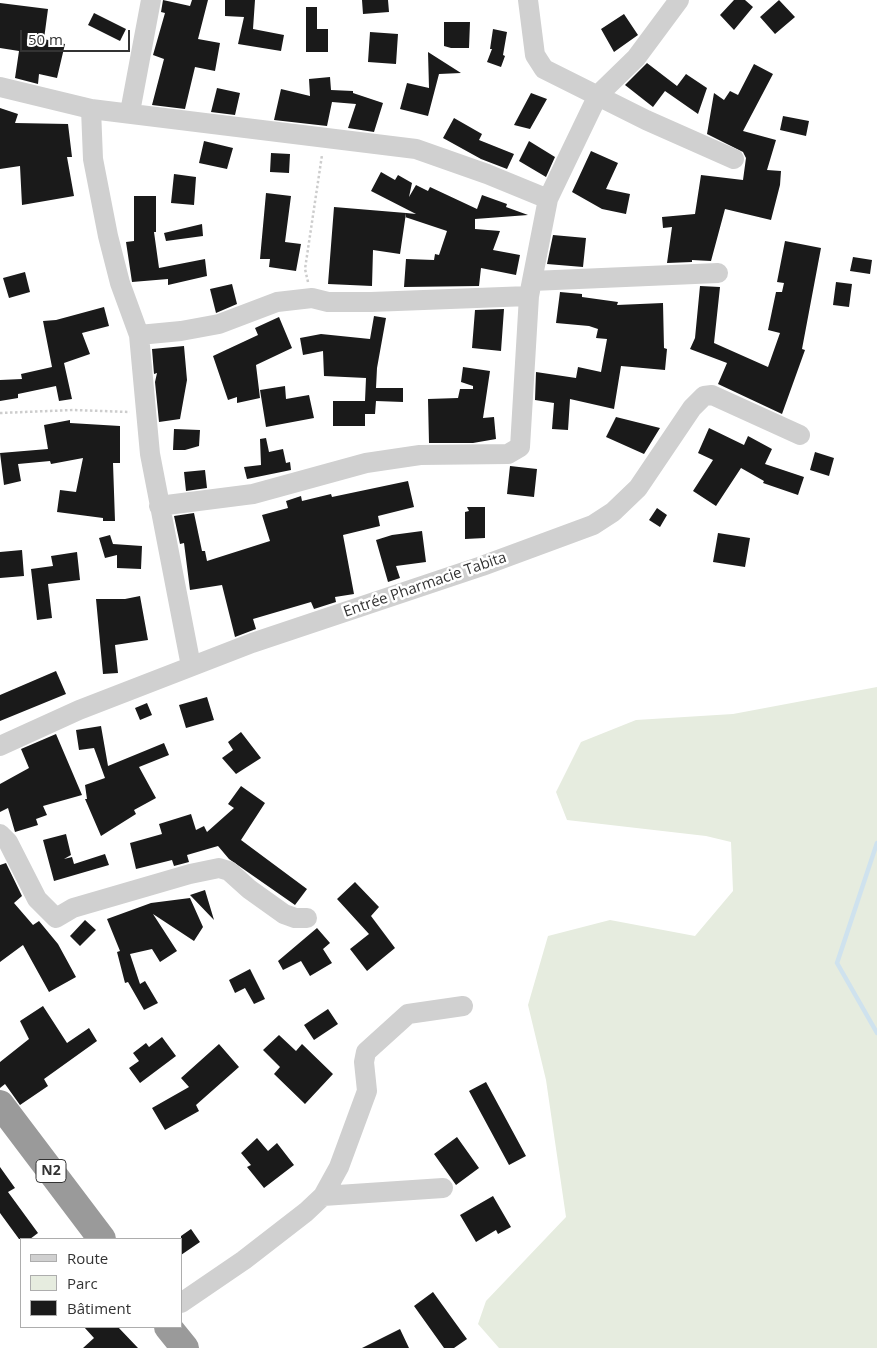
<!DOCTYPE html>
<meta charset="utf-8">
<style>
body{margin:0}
#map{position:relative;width:877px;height:1348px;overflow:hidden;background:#fff;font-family:"Open Sans",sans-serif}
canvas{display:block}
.legend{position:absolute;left:20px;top:1238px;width:162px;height:90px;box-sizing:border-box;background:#fff;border:1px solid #adadad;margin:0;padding:6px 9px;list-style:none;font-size:15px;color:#333}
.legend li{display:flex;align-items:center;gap:10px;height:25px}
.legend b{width:25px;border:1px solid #adadad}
.scale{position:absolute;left:20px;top:30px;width:110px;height:22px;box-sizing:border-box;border:2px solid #333;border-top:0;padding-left:6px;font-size:15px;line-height:18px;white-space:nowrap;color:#333;-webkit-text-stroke:4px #fff;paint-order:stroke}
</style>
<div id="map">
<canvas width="877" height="1348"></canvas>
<ul class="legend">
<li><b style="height:6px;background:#d0d0d0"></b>Route</li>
<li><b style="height:14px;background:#e6ecdf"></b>Parc</li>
<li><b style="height:14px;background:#1a1a1a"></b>Bâtiment</li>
</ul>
<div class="scale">50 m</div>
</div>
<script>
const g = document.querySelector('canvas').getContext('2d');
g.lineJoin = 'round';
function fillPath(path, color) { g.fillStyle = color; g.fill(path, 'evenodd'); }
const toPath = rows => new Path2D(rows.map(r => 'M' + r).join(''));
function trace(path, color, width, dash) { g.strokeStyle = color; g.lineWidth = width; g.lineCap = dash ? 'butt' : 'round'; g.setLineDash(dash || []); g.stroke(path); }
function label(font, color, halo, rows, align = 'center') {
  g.font = font + ' "Open Sans",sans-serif'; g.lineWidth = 5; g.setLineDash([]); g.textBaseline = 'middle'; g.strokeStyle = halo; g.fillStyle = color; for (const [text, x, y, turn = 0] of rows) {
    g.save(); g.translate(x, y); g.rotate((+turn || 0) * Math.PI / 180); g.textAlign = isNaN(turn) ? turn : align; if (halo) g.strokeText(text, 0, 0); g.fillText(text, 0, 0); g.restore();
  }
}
const green = toPath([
 [877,687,877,1348,499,1348,478,1324,486,1301,566,1217,546,1080,528,1005,548,936,610,920,695,936,733,891,731,842,706,836,567,820,556,792,581,742,636,720,733,714]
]);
const stream = toPath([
 [877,843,837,963,877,1033]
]);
const building = toPath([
 [163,0,190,6,192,0,208,0,198,39,220,43,215,71,195,67,185,109,152,105,164,59,153,55,165,13,161,12],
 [225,0,255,0,253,29,284,35,281,51,238,44,244,17,225,16],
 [362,0,388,0,389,12,363,14],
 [734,0,745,0,753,7,734,30,720,15],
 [779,0,795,17,775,34,760,17],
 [0,3,48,9,44,39,65,44,57,78,39,74,38,84,15,78,19,51,0,48],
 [306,7,317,7,317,29,328,29,328,52,306,52],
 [94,13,126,29,120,41,88,25],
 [624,14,638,35,614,52,601,29],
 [444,22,470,22,469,48,451,48,444,46],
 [493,29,507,32,503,55,505,56,501,67,487,62,492,49,490,49],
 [370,32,398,34,396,64,368,62],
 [428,52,461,73,439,74,428,116,400,109,407,83,429,88],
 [647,63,677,86,686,74,707,88,698,114,665,91,653,107,625,85],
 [754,64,773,74,743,131,776,140,767,170,781,171,780,185,771,220,725,209,711,261,692,260,692,262,667,263,672,227,663,228,662,217,695,214,701,175,743,180,746,158,743,152,707,134,714,93,724,100,730,91,738,95],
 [330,77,331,90,353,91,353,93,383,103,374,132,348,128,356,104,332,102,327,126,274,120,281,89,310,96,309,79],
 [217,88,240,93,235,115,211,112],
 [531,93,547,99,530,129,514,125],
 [0,108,18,114,15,123,68,124,72,157,67,157,74,196,22,205,20,166,0,169],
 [783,116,809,121,806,136,780,130],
 [454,118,482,134,479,140,514,154,507,169,481,159,443,138],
 [204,141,233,148,227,169,199,163],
 [529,141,555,157,546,177,519,161],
 [591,151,618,163,606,189,630,194,626,214,602,209,572,192],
 [271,153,290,154,289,173,270,172],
 [381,172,395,180,398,175,412,183,409,197,416,185,428,191,430,187,477,209,482,195,507,204,506,207,528,215,475,219,475,229,500,231,493,250,520,255,516,275,481,268,479,286,404,287,406,259,434,260,435,254,439,255,447,231,405,217,406,213,416,214,371,191],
 [174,174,196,177,194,205,171,203],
 [266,193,291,196,285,242,301,244,296,271,269,267,270,259,260,259],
 [134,196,156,196,156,232,154,232,159,268,205,259,207,276,168,285,168,279,132,282,126,242,134,241],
 [334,207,406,213,400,254,373,250,372,286,328,284],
 [202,224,203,236,166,241,164,233],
 [553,235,586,238,583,267,547,264],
 [785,241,821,248,802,349,805,350,782,414,718,384,727,363,690,349,695,338,700,286,720,287,714,343,768,367,780,333,768,330,776,292,782,292,784,283,777,282],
 [853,257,872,260,870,274,850,271],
 [25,272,30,292,9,298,3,278],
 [836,282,852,284,849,307,833,305],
 [232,284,237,304,216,313,210,289],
 [560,292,582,294,582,297,618,302,617,305,663,303,664,348,667,349,665,370,621,366,614,409,570,399,568,430,552,429,554,403,535,400,536,372,576,378,578,367,601,372,607,339,596,338,598,329,589,326,556,323],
 [104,307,109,326,82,333,90,354,64,363,72,399,59,401,56,386,18,394,18,398,0,401,0,380,22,379,21,374,52,367,43,321,56,320],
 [504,309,501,351,472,348,475,310],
 [374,316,386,318,377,368,376,388,403,388,403,402,376,401,375,414,365,414,365,426,333,426,333,401,365,401,366,378,324,376,323,351,303,355,300,338,321,334,370,339],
 [279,317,292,348,256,365,260,398,237,403,237,397,228,400,213,356,258,335,255,328],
 [184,346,187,380,180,419,159,422,155,382,157,373,154,374,152,349],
 [463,367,490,371,483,418,494,417,496,439,473,443,429,443,428,399,458,398,460,389,473,389,473,386,461,382],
 [285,386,286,399,309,395,314,418,266,427,260,390],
 [616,417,660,428,644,454,606,437],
 [70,420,70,423,120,426,120,463,113,463,115,521,103,521,103,518,57,512,60,490,76,492,83,458,51,464,50,461,18,464,21,481,4,485,0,453,48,449,44,425],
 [709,428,744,445,748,436,772,449,765,464,804,477,798,495,763,483,764,481,741,468,716,506,693,491,713,460,698,453],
 [174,429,200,430,199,446,185,450,173,450],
 [266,438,269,452,283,449,286,463,290,462,291,470,247,479,244,467,261,465,260,439],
 [815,452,834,458,829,476,810,470],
 [510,466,537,469,534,497,507,494],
 [205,470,207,488,186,491,184,472],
 [408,481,414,507,378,516,380,526,343,535,354,594,335,597,336,602,314,609,311,602,253,619,256,629,235,637,222,585,190,590,184,543,180,544,174,516,194,513,202,551,205,551,207,561,270,541,262,515,288,508,286,501,301,496,302,501,331,494,332,497],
 [467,507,485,507,485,538,465,539,465,512,469,511],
 [657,508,667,515,660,527,649,520],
 [422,531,426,562,396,566,400,578,388,582,376,540,392,535],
 [718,533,750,538,745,567,713,562],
 [110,535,113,544,142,546,141,569,117,568,117,555,105,558,99,538],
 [22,550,24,576,0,578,0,552],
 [77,552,80,580,48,584,52,618,37,620,31,569,53,566,51,556],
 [140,596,148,640,115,645,118,673,103,674,96,599,125,599],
 [56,671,66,694,0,721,0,695],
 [207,697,214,720,186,728,179,705],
 [147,703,152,715,140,720,135,708],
 [101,726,108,766,164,743,169,755,139,767,156,798,134,810,136,814,101,836,85,799,87,799,85,785,105,778,94,748,79,750,76,730],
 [241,732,261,758,236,774,222,758,233,750,228,742],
 [56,734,82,795,43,806,47,815,36,819,38,825,15,832,8,808,0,812,0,784,29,768,21,749],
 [241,786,265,803,241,840,307,889,295,905,229,859,218,846,187,855,189,862,174,866,172,860,136,869,130,843,162,834,159,824,191,814,196,830,204,826,207,832,234,808,228,804],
 [66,834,71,855,64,859,72,857,74,864,105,854,109,865,54,881,43,840],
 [6,863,22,896,14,903,33,925,39,921,58,944,76,977,49,992,23,945,0,962,0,865],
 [355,882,379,907,371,916,395,948,367,971,350,949,369,934,337,899],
 [205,890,214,920,190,895],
 [190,898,203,927,194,941,153,914,177,951,160,962,152,949,130,954,140,984,145,981,158,1003,144,1010,128,982,125,983,117,952,120,951,107,919,151,903],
 [85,920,96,930,80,946,70,936],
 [317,928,330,943,323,949,332,963,310,976,301,961,283,970,278,961],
 [250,969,265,999,254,1004,245,988,235,993,229,980],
 [43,1006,67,1043,89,1028,97,1041,44,1079,48,1086,20,1105,5,1084,0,1088,0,1062,29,1039,20,1021],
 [328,1009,338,1024,314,1040,304,1025],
 [279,1035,296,1051,302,1044,333,1074,305,1104,274,1074,280,1067,263,1050],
 [162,1037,176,1056,140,1083,129,1068,139,1061,133,1053,146,1043,149,1047],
 [219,1044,239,1067,196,1105,199,1111,165,1130,152,1108,189,1087,181,1078],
 [486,1082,526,1156,509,1165,469,1091],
 [457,1137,479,1168,456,1185,434,1154],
 [257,1138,268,1151,277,1143,294,1165,264,1188,247,1167,251,1165,241,1153],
 [0,1167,15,1188,8,1192,38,1233,30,1239,19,1239,0,1213],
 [493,1196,511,1227,498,1234,496,1230,476,1242,460,1215],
 [191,1229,200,1242,181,1255,181,1236],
 [433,1292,467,1339,454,1348,444,1348,414,1306],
 [84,1327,118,1327,138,1348,83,1348,94,1338],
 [400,1329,409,1348,362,1348]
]);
const path = toPath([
 [308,282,305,269,322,155],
 [0,413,73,410,130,412]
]);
const minor = toPath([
 [528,0,535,55,544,69,646,120,734,159],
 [0,87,91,109,416,149,487,174,548,199],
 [91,109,93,159,108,236,120,283,139,335,150,454,191,666],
 [130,112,151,0],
 [532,281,718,273],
 [139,335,181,331,219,324,277,302,312,298,328,302,371,302,529,296],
 [159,506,253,494,366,463,420,455,508,454,520,447,529,296,548,199,598,95,636,58,679,0],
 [0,746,79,710,252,643,482,566,593,525,613,512,638,488,692,408,704,396,712,395,800,435],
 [0,834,8,842,37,899,56,918,73,908,190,874,219,868,229,871,249,889,284,914,295,918,307,918],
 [323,1196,443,1188],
 [181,1303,244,1260,306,1212,323,1196,339,1167,367,1091,364,1062,366,1052,408,1014,463,1006]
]);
const highway = toPath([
 [0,1104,102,1239],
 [168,1327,185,1348]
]);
const shields = [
 [51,1171,30]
];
const shieldNames = [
 ["N2",51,1171]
];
const streetNames = [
 ["Entrée Pharmacie Tabita",425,585,-19]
];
fillPath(green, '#e6ecdf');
trace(stream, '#cfe2ee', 4.5);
fillPath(building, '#1a1a1a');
trace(path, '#cdcdcd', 2.5, [2.5, 2.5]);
trace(minor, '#d0d0d0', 20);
trace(highway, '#9a9a9a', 28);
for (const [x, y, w] of shields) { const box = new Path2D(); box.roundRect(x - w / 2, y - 11.5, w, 23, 4); g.fillStyle = '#fff'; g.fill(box); trace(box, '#333', 1); }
label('bold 14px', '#333', null, shieldNames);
label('15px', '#333', '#fff', streetNames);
</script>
